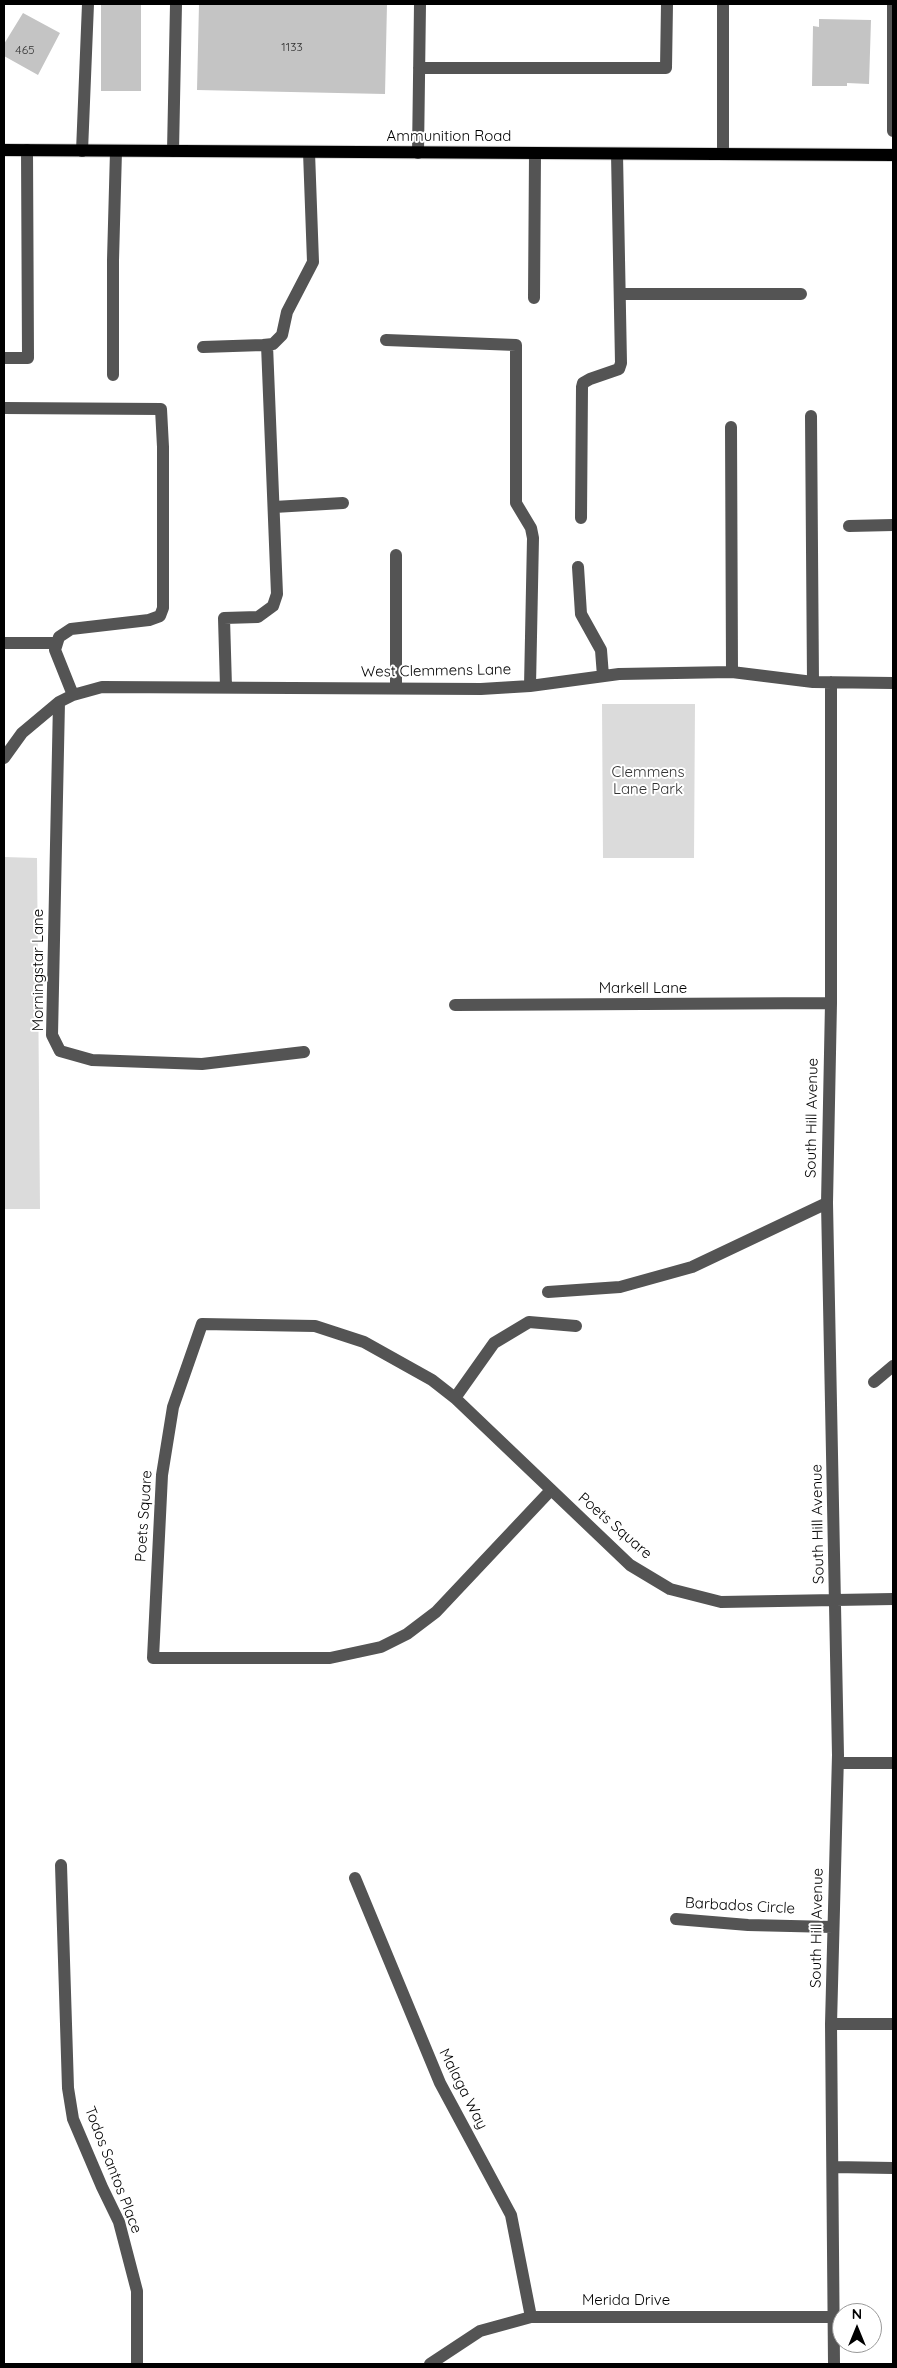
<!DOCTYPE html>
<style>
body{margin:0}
#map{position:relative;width:897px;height:2368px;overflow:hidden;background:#fff;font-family:Quicksand,sans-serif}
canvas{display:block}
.frame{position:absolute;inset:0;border:5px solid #000;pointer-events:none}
.north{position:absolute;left:832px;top:2303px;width:50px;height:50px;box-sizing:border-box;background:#fff;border:1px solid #999;border-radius:50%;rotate:0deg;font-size:14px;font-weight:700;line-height:20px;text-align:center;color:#000}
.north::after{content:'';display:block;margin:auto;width:18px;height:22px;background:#000;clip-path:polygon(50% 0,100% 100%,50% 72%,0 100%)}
</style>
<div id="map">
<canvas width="897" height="2368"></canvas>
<div class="frame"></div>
<div class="north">N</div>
</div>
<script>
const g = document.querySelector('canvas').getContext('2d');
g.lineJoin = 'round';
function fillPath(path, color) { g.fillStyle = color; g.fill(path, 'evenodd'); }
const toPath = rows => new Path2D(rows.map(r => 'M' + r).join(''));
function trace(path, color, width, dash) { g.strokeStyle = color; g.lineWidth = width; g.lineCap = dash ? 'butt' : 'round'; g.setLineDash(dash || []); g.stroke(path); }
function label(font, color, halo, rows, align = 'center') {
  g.font = font + ' Quicksand,sans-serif'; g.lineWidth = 4; g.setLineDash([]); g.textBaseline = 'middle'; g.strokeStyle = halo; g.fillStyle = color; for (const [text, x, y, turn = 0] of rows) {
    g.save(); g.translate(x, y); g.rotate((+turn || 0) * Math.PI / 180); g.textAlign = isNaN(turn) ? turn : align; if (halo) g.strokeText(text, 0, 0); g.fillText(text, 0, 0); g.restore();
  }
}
const green = toPath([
 [602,704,695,704,694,858,603,858],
 [4,857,37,858,40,1209,4,1209]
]);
const building = toPath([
 [101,4,141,4,141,91,101,91],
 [199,4,387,4,385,94,197,90],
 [23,13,60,33,38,75,4,56,4,44],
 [819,19,871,20,869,84,847,83,847,86,812,86,813,26,819,27]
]);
const minor = toPath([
 [723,4,723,154],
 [893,4,893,131],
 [419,68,666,68,667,4],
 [82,151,88,4],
 [173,151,176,4],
 [418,153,420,4],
 [620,294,801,294],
 [534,298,535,153],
 [386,340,516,345,516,503,531,528,533,538,530,686],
 [203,347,263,345,273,344,282,335,287,312,313,262,309,152],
 [4,358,28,358,27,150],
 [113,375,113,260,116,151],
 [4,408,161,409,163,447,163,608,160,616,149,620,71,629,59,637,55,650,73,695],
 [811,416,813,682],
 [731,427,732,672],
 [274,507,343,503],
 [581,518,582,387,583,383,590,379,619,369,621,363,617,154],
 [849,526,893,525],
 [396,555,396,688],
 [578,567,581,614,601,650,603,676],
 [4,643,56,643],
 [831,682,831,1003,827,1203,838,1755,831,2024,834,2364],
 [226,687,224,618,258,617,273,606,277,594,267,345],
 [59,702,52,1035,60,1051,92,1060,202,1064,304,1052],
 [4,758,22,733,59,702,73,695,102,687,481,689,530,686,619,674,732,672,813,682,893,683],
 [455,1005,831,1003],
 [548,1292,620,1287,692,1267,827,1203],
 [874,1382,893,1366],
 [455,1398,494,1343,529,1322,576,1326],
 [551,1490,436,1612,407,1634,381,1647,330,1658,153,1658,162,1475,173,1407,202,1324,315,1326,364,1342,432,1380,455,1398,630,1565,670,1589,721,1602,893,1599],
 [838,1763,893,1763],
 [61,1865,68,2088,73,2119,102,2187,119,2222,137,2291,137,2364],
 [355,1878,440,2083,511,2215,531,2317],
 [676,1919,748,1925,833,1927],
 [831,2024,893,2024],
 [833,2167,893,2168],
 [430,2364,480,2331,531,2317,834,2317]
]);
const major = toPath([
 [4,150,893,155]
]);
const numberNames = [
 ["1133",292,47],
 ["465",25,50]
];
const streetNames = [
 ["Ammunition Road",449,136],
 ["West Clemmens Lane",436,671,-1],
 ["Morningstar Lane",38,970,-90],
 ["Markell Lane",643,988],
 ["South Hill Avenue",812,1118,-89],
 ["Poets Square",144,1516,-86],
 ["South Hill Avenue",818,1524,-91],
 ["Poets Square",615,1526,41],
 ["Barbados Circle",740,1906,3],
 ["South Hill Avenue",817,1928,-89],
 ["Malaga Way",463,2089,63],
 ["Todos Santos Place",113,2170,69],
 ["Merida Drive",626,2300]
];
const parkNames = [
 ["Clemmens",648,772],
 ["Lane Park",648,789]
];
fillPath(green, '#dbdbdb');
fillPath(building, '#c4c4c4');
trace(major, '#dbdbdb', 14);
trace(minor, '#545454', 12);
trace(major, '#000', 12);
label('12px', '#313131', null, numberNames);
label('15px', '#000', '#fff', streetNames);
label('15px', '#323232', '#fff', parkNames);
</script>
